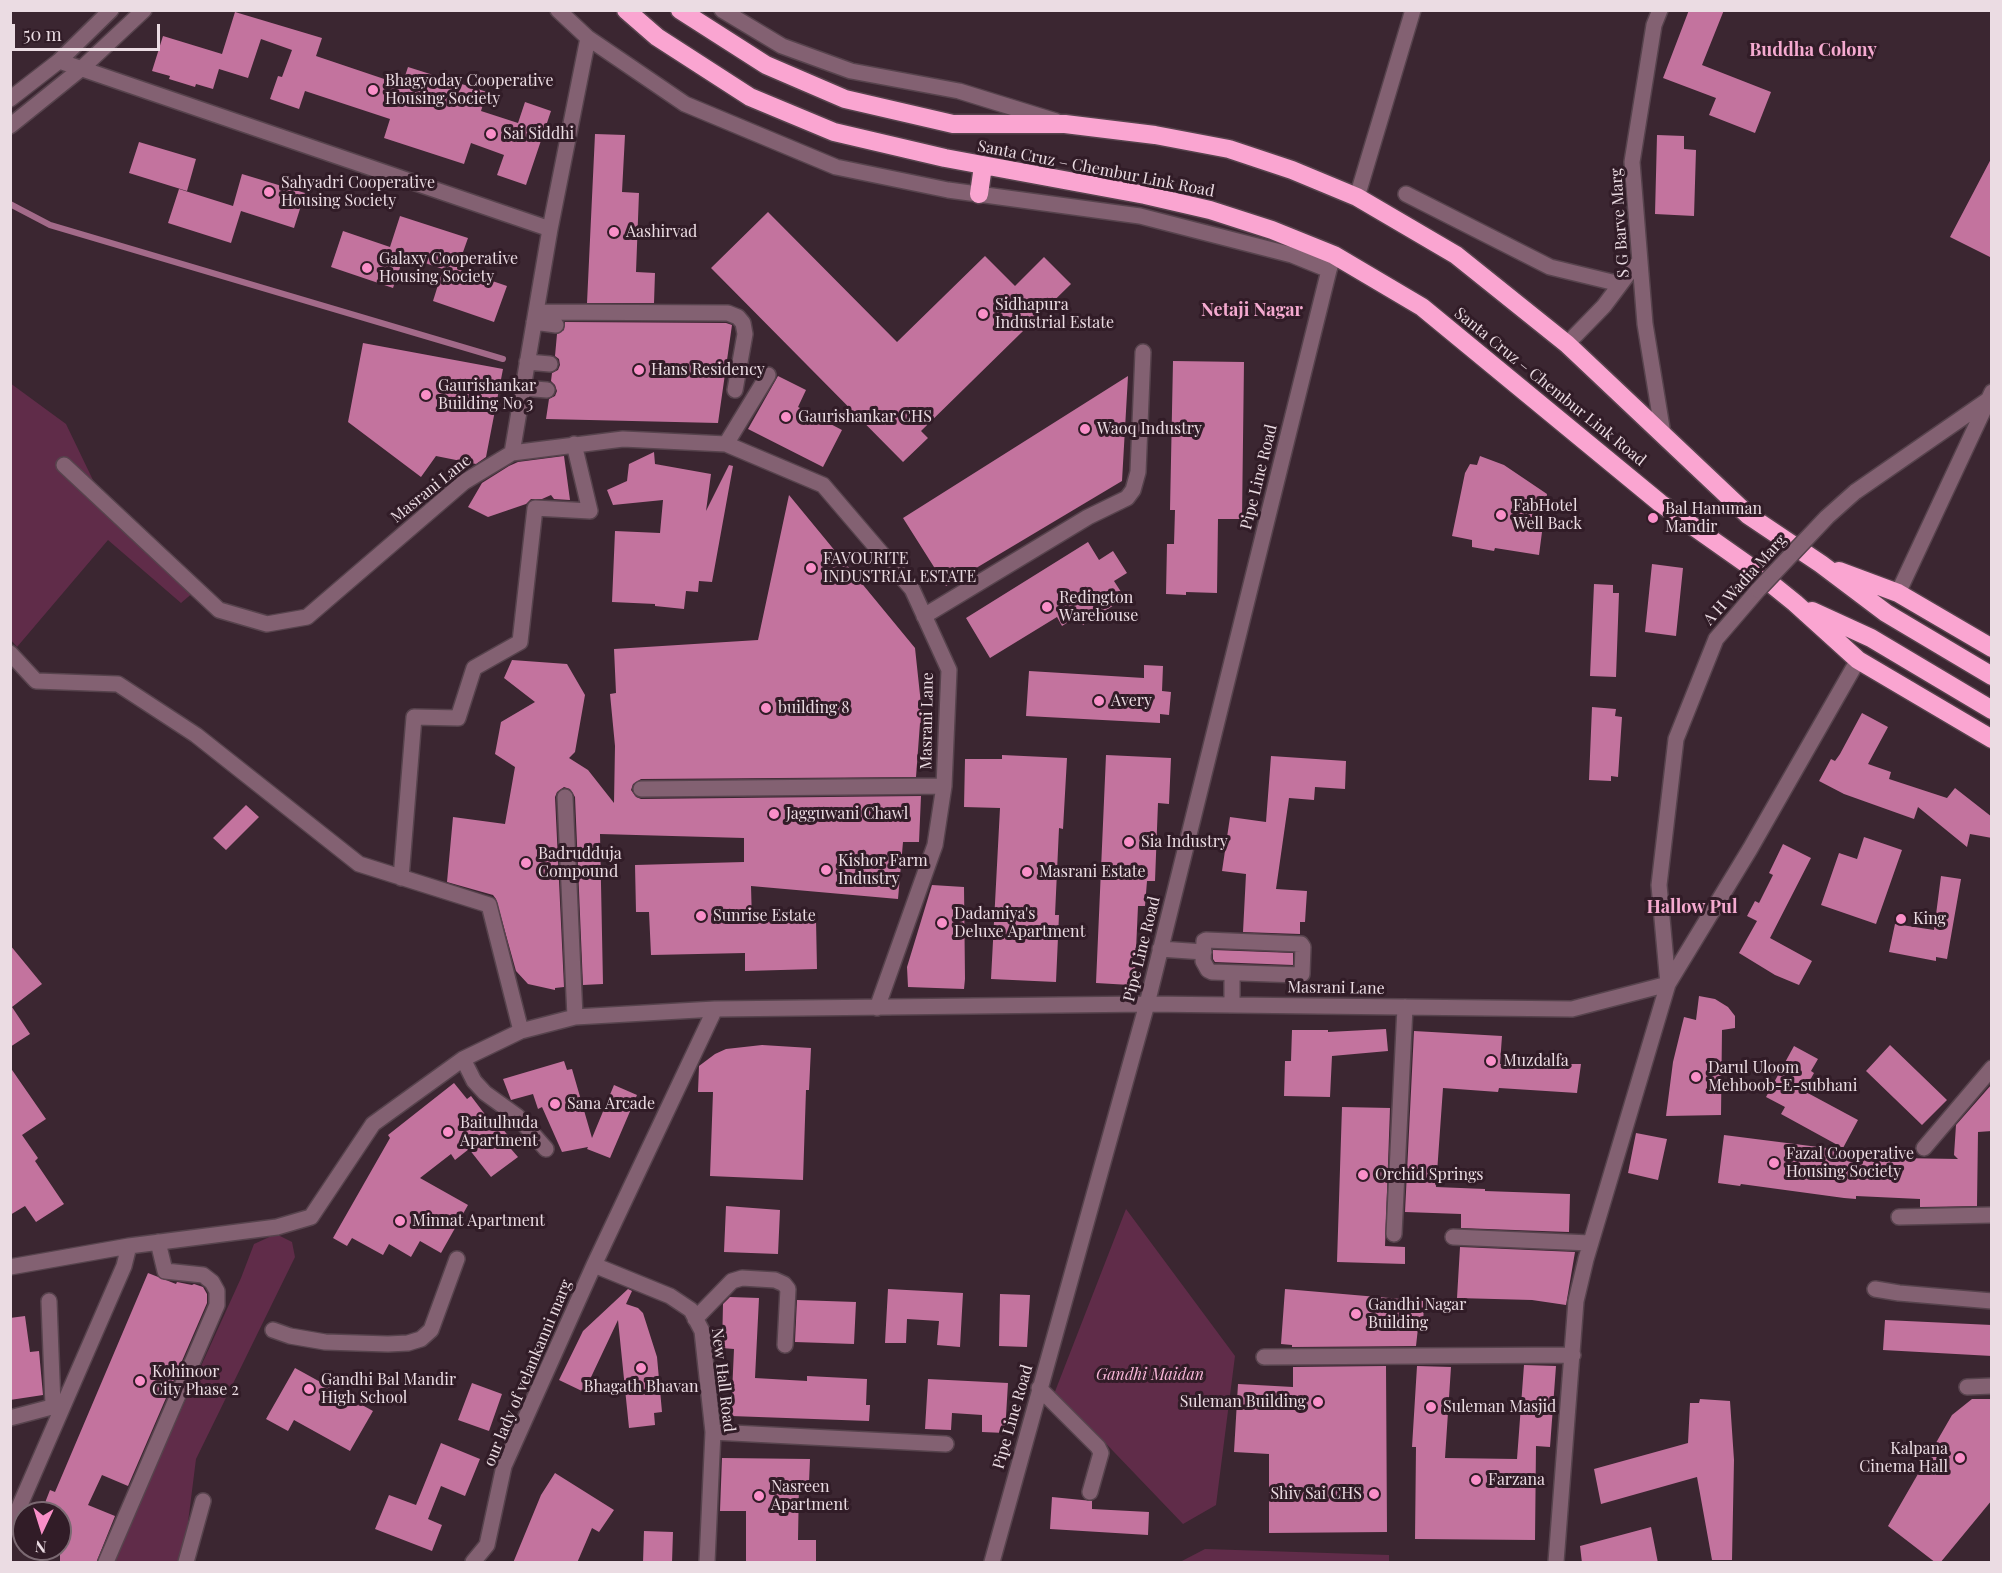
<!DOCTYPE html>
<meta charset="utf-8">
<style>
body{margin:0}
#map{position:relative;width:2002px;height:1573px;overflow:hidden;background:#3b2631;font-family:"Playfair Display",serif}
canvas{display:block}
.frame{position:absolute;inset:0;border:12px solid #ebdce3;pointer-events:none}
.north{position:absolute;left:12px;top:1501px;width:60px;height:60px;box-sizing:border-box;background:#311c27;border:2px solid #7b6972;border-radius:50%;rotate:184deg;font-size:16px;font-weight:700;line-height:24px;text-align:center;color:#ebdce3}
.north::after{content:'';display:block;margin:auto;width:21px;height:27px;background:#f98fc8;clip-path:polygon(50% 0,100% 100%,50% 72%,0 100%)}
.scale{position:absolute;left:12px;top:24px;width:148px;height:27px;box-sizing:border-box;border:3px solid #ebdce3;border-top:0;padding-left:8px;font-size:18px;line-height:21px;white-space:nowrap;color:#ebdce3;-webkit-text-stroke:4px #311c27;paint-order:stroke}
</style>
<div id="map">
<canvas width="2002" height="1573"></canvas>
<div class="frame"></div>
<div class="north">N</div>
<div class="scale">50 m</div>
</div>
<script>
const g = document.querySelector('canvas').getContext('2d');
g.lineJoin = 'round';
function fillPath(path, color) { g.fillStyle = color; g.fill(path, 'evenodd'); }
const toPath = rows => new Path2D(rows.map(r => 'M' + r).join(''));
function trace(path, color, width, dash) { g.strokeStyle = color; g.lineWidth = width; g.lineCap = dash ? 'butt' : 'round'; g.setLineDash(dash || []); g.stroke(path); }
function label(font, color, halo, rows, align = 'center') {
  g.font = font + ' "Playfair Display",serif'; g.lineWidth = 6; g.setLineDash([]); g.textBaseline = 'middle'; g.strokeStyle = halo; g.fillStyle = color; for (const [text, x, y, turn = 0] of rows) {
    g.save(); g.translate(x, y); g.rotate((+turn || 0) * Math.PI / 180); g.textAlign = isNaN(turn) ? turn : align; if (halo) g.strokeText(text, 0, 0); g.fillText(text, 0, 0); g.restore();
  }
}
const green = toPath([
 [10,383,66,424,104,503,195,591,181,603,108,540,17,647,11,640],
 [1126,1209,1235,1356,1216,1505,1183,1524,1091,1428,1049,1407],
 [276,1234,292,1242,295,1257,196,1459,183,1562,112,1562,241,1278,254,1244],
 [1205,1549,1389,1555,1389,1562,1180,1562]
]);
const stream = toPath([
 [10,204,50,225,503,359]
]);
const building = toPath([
 [1689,10,1724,10,1702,65,1771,92,1755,133,1709,115,1716,98,1663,78],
 [235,12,322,38,316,56,402,85,408,67,487,92,481,111,518,123,525,102,551,111,526,185,497,175,504,155,471,143,464,164,384,138,390,119,305,91,299,109,270,99,278,76,282,77,292,50,261,39,248,78,219,69,213,89,196,84,195,87,169,79,170,76,152,71,163,36,222,54],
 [595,134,625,135,622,192,639,193,636,272,655,273,654,303,587,303],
 [1657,135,1684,136,1684,149,1696,150,1694,216,1655,214],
 [139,142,196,159,187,191,129,173],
 [1992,157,1992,258,1950,237],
 [242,174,305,193,294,228,241,211,231,243,168,223,179,189,233,206],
 [768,212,897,342,985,256,1015,286,1044,257,1071,284,921,431,928,438,903,462,711,268],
 [400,216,468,238,457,269,507,286,494,322,433,301,443,269,404,256,393,288,331,267,343,231,390,247],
 [565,322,726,323,732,325,718,423,546,419,549,399,555,396,557,391,555,385,551,381,552,373,558,370,560,365,559,359,555,356,557,334,564,330],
 [363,343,503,369,486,457,476,464,436,456,421,477,348,422],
 [1173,361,1244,362,1242,519,1218,519,1217,593,1186,592,1186,595,1166,594,1167,544,1174,544,1175,510,1170,510],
 [778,376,806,390,798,407,842,430,823,467,748,429],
 [1128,376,1122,481,946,586,903,518],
 [654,452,655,464,711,474,706,511,729,465,733,466,712,582,699,581,698,592,686,591,684,609,655,606,655,604,612,602,615,531,660,533,663,500,613,505,607,490,627,481,629,464],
 [564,456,570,500,554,499,551,495,542,499,531,499,526,504,488,517,468,507,482,483,509,466,518,462],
 [1480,456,1504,465,1547,494,1539,555,1495,548,1494,551,1472,547,1472,540,1452,536,1465,473,1470,464,1477,465],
 [789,495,915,648,923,723,920,723,916,777,641,779,633,784,631,790,636,797,641,799,921,796,919,842,903,842,898,899,751,886,752,922,816,920,817,969,745,971,745,953,651,955,649,912,636,912,635,865,744,862,744,838,600,834,603,984,583,985,575,797,570,789,564,787,557,792,555,797,564,987,555,988,555,990,528,984,516,971,496,899,493,895,447,882,453,817,505,824,515,767,495,754,501,722,535,702,504,678,512,660,567,664,585,695,575,752,569,758,588,770,614,803,615,746,610,694,616,693,614,649,758,640],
 [1088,542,1099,560,1113,551,1127,573,1114,581,1125,598,1083,625,1078,616,1062,626,1057,617,990,658,966,618],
 [1652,564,1683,568,1676,636,1645,632],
 [1594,584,1613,585,1613,593,1619,593,1616,677,1590,676],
 [1144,665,1163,666,1162,691,1171,692,1169,715,1160,714,1160,723,1026,716,1029,671,1144,678],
 [1592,707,1616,709,1615,716,1622,717,1618,777,1611,776,1611,781,1589,780],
 [1862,713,1888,727,1868,764,1891,772,1889,779,1947,798,1955,788,1992,817,1992,838,1970,834,1967,847,1918,807,1914,819,1844,794,1819,781,1831,759,1835,761,1840,754],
 [1002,755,1067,758,1063,829,1059,828,1055,915,1059,915,1056,982,991,979,1000,808,964,807,965,759,1002,759],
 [1106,755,1171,758,1169,804,1158,803,1155,881,1147,881,1145,906,1138,906,1135,972,1130,972,1130,985,1096,983],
 [1271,756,1346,761,1345,789,1315,787,1314,800,1289,798,1276,889,1307,891,1305,922,1300,922,1300,934,1243,932,1246,874,1222,871,1230,817,1266,822],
 [246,805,259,817,226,850,213,838],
 [1864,837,1902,850,1876,924,1821,905,1839,853,1857,859],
 [1783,844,1811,858,1770,938,1812,961,1799,985,1775,975,1739,953,1757,921,1747,916,1755,901,1759,903,1773,875,1769,873],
 [1941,876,1961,879,1947,959,1936,957,1936,961,1889,952,1895,924,1934,930],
 [932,885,964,887,965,979,964,989,908,987,907,967],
 [10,945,42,984,12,1007,30,1034,10,1047],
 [1213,950,1293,953,1293,965,1215,962,1213,959],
 [1699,996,1715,999,1728,1007,1735,1016,1735,1028,1722,1030,1721,1115,1666,1116,1673,1062,1684,1017,1696,1020],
 [1386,1029,1388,1051,1332,1056,1330,1097,1284,1096,1285,1061,1291,1061,1292,1030,1328,1030,1328,1032],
 [1414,1031,1502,1036,1500,1064,1581,1064,1577,1093,1499,1088,1498,1092,1443,1088,1436,1187,1485,1189,1485,1191,1570,1194,1569,1232,1461,1228,1461,1214,1405,1212],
 [762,1045,811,1048,809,1090,806,1090,803,1180,710,1176,713,1092,698,1092,699,1066,715,1054,726,1049],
 [1890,1045,1947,1100,1922,1125,1866,1071],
 [1794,1046,1818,1059,1811,1071,1814,1073,1804,1091,1858,1120,1843,1148,1781,1114,1785,1107,1766,1097],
 [564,1061,567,1070,572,1069,592,1138,614,1085,637,1095,610,1158,587,1149,588,1147,562,1152,542,1107,538,1109,533,1094,511,1100,503,1079],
 [10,1067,46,1119,22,1135,38,1158,35,1161,64,1204,36,1222,25,1206,10,1215],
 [454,1083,467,1099,471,1096,490,1121,494,1118,510,1138,505,1142,518,1157,491,1177,469,1149,455,1160,451,1154,420,1178,468,1205,441,1253,420,1241,411,1257,389,1244,383,1255,352,1238,347,1246,333,1238,390,1138,388,1135],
 [1992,1084,1992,1131,1978,1132,1977,1206,1920,1207,1920,1199,1856,1196,1856,1199,1844,1198,1741,1184,1740,1186,1718,1183,1724,1135,1842,1150,1838,1157,1958,1159,1954,1155,1956,1125],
 [1342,1107,1390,1108,1385,1246,1405,1247,1405,1264,1337,1262],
 [1636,1133,1667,1139,1658,1180,1628,1173],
 [726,1206,780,1210,778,1254,724,1252],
 [1460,1247,1575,1252,1566,1305,1532,1300,1457,1298],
 [148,1273,176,1284,177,1282,192,1285,194,1284,203,1287,207,1294,207,1303,128,1486,102,1475,88,1505,115,1516,96,1563,60,1563,60,1513,41,1513,50,1490,55,1492],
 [628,1289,632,1291,626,1304,638,1308,643,1313,657,1357,662,1412,654,1413,655,1425,629,1428,618,1320,584,1392,559,1380,583,1331],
 [888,1289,963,1293,960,1347,937,1345,939,1321,907,1319,906,1343,885,1343],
 [1285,1289,1424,1301,1423,1328,1418,1328,1416,1346,1292,1347,1292,1345,1281,1344],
 [1000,1294,1030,1295,1027,1347,999,1346],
 [730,1297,759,1298,755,1378,807,1381,807,1376,867,1379,866,1405,870,1405,869,1421,731,1416,734,1349,722,1348,723,1304],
 [797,1300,856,1302,854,1344,795,1342],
 [25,1316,30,1352,39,1351,43,1395,10,1400,10,1318],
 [1885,1320,1992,1325,1992,1356,1883,1350],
 [1524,1365,1556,1366,1550,1447,1536,1446,1535,1540,1415,1539,1416,1447,1412,1447,1417,1366,1451,1367,1445,1458,1517,1459],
 [1386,1366,1387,1532,1269,1533,1269,1454,1234,1452,1238,1384,1293,1387,1293,1367],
 [295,1368,373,1411,350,1451,294,1420,288,1431,266,1419],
 [928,1379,1008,1383,1005,1433,982,1432,982,1415,952,1413,951,1430,925,1429],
 [472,1383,502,1394,489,1431,458,1420],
 [1700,1399,1730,1401,1734,1460,1732,1560,1712,1560,1697,1477,1601,1504,1594,1469,1688,1443,1690,1403,1699,1403],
 [1972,1399,1992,1399,1992,1500,1940,1563,1936,1563,1888,1526,1952,1415],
 [441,1443,480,1459,465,1496,441,1486,428,1519,442,1525,432,1551,375,1529,389,1495,416,1505],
 [722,1458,810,1459,809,1482,799,1482,798,1540,816,1540,816,1562,746,1561,746,1511,720,1511],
 [555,1473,614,1510,599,1532,592,1528,577,1563,513,1563,541,1495],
 [1052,1497,1092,1501,1092,1509,1149,1512,1148,1535,1050,1529],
 [1651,1527,1658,1563,1582,1563,1580,1546],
 [644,1531,673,1532,672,1563,643,1563]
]);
const minor = toPath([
 [558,10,588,38,685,104,836,167,948,190,1140,216,1292,255,1329,270,1332,261],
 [722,10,782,46,851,71,959,91,1056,121],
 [1660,10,1654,25,1632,162,1645,324,1663,434],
 [59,61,550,229],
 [10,99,59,61,111,10],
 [10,126,82,68,144,10],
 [1406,194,1550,267,1620,284],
 [1357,197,1413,10],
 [536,312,728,313,738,317,743,323,745,334,735,390],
 [534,322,556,325],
 [1567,344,1604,306,1628,274,1640,261],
 [527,362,550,364],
 [522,388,547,390],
 [726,444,768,375],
 [512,453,550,229,588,38],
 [64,465,219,610,267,624,307,617,464,482,512,453,623,439,726,444,823,485,912,589,949,670,944,786,935,845,877,1008],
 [1855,492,1988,400],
 [1898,593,1992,392],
 [924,616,1088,517,1127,498,1133,490,1138,472,1143,352],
 [10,653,36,681,118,684,196,735,359,864,489,905,521,1031],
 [641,789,944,786],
 [565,797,575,1017],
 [401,878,414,717,458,718,474,668,520,642,535,508,590,511,574,444],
 [1206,940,1301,944,1303,947,1302,974,1300,975,1212,972,1208,970,1203,961,1204,941,1206,940],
 [1160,949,1204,952],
 [1668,984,1659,885,1676,739,1716,639,1758,590],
 [1232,1005,1232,973],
 [463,1059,474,1081,485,1093,517,1116,546,1149],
 [1924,1148,1992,1068],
 [1899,1217,1992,1215],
 [1394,1234,1405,1007],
 [1453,1237,1590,1243],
 [594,1265,670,1296,691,1310,702,1331,713,1432,707,1562],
 [10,1267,129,1246,277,1227,311,1217,373,1124,463,1059,521,1031,575,1017,715,1009,1147,1004,1572,1009,1668,984],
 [1875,1289,1899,1293,1992,1301],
 [49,1301,53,1406],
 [695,1319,732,1281,742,1278,775,1280,784,1284,788,1289,785,1345],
 [273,1330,290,1336,325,1342,388,1344,408,1343,421,1339,431,1330,457,1259],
 [1264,1357,1573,1355],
 [1967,1387,1992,1386],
 [1039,1388,1098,1447,1101,1453,1090,1492],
 [10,1418,63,1404],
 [713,1432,946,1444],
 [10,1528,124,1266,129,1246],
 [106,1562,217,1305,217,1291,212,1282,203,1275,165,1271,158,1242],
 [186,1562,203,1501],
 [473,1562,487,1545,504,1466,594,1265,715,1009],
 [992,1562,1147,1004,1329,270],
 [1556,1562,1576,1301,1586,1259,1668,984,1750,849,1858,660]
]);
const highway = toPath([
 [626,10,657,37,750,97,834,132,945,158,1145,195,1210,210,1272,230,1334,255,1422,307,1660,503,1748,565,1795,603,1858,660,1992,739],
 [680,10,766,65,845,99,953,124,1065,124,1155,135,1229,149,1292,170,1357,197,1456,255,1567,344,1748,515,1821,564,1886,613,1992,676],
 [979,194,983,166],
 [1839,571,1898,593,1992,648],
 [1812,611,1871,638,1992,710]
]);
const minorBridge = toPath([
 [1758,590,1827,517,1855,492]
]);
const markers = [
 [373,90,6,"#f98fc8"],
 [491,134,6,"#f98fc8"],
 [269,192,6,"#f98fc8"],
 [614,232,6,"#f98fc8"],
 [367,268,6,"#f98fc8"],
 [983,314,6,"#f98fc8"],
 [639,370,6,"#f98fc8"],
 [426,395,6,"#f98fc8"],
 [786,417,6,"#f98fc8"],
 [1085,429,6,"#f98fc8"],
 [1501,515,6,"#f98fc8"],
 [1653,518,6,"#f98fc8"],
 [811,568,6,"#f98fc8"],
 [1047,607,6,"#f98fc8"],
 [1099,701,6,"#f98fc8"],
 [766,708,6,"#f98fc8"],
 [774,814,6,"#f98fc8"],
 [1129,842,6,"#f98fc8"],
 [526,863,6,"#f98fc8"],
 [826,870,6,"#f98fc8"],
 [1027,872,6,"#f98fc8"],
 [701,916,6,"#f98fc8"],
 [1901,919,6,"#f98fc8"],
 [942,923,6,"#f98fc8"],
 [1491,1061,6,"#f98fc8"],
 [1696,1077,6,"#f98fc8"],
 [555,1104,6,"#f98fc8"],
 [448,1132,6,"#f98fc8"],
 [1774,1163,6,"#f98fc8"],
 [1363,1175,6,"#f98fc8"],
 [400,1221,6,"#f98fc8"],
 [1356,1314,6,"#f98fc8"],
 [641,1368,6,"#f98fc8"],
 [140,1381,6,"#f98fc8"],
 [309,1389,6,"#f98fc8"],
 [1318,1402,6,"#f98fc8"],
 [1431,1407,6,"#f98fc8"],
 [1960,1458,6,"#f98fc8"],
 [1476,1480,6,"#f98fc8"],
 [1374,1494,6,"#f98fc8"],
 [759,1496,6,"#f98fc8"]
];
const poiNames = [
 ["Bhagyoday Cooperative",385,81],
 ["Housing Society",385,99],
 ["Sai Siddhi",503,134],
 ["Sahyadri Cooperative",281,183],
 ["Housing Society",281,201],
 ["Aashirvad",626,232],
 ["Galaxy Cooperative",379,259],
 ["Housing Society",379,277],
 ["Sidhapura",995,305],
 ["Industrial Estate",995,323],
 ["Hans Residency",651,370],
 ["Gaurishankar",438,386],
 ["Building No 3",438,404],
 ["Gaurishankar CHS",798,417],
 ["Waoq Industry",1097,429],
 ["FabHotel",1513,506],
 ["Well Back",1513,524],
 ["Bal Hanuman",1665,509],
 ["Mandir",1665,527],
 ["FAVOURITE",823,559],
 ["INDUSTRIAL ESTATE",823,577],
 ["Redington",1059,598],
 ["Warehouse",1059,616],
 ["Avery",1111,701],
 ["building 8",778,708],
 ["Jagguwani Chawl",786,814],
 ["Sia Industry",1141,842],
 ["Badrudduja",538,854],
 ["Compound",538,872],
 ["Kishor Farm",838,861],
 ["Industry",838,879],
 ["Masrani Estate",1039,872],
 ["Dadamiya's",954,914],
 ["Deluxe Apartment",954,932],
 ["Sunrise Estate",713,916],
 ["King",1913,919],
 ["Muzdalfa",1503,1061],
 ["Darul Uloom",1708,1068],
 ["Mehboob-E-subhani",1708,1086],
 ["Sana Arcade",567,1104],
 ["Baitulhuda",460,1123],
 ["Apartment",460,1141],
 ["Fazal Cooperative",1786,1154],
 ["Housing Society",1786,1172],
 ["Orchid Springs",1375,1175],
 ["Minnat Apartment",412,1221],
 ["Gandhi Nagar",1368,1305],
 ["Building",1368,1323],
 ["Kohinoor",152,1372],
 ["City Phase 2",152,1390],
 ["Gandhi Bal Mandir",321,1380],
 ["High School",321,1398],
 ["Bhagath Bhavan",641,1387,"center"],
 ["Suleman Building",1306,1402,"right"],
 ["Suleman Masjid",1443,1407],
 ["Kalpana",1948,1449,"right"],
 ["Cinema Hall",1948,1467,"right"],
 ["Farzana",1488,1480],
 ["Nasreen",771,1487],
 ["Apartment",771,1505],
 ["Shiv Sai CHS",1362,1494,"right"]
];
const streetNames = [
 ["Santa Cruz – Chembur Link Road",1096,169,11],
 ["S G Barve Marg",1620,223,-94],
 ["Santa Cruz – Chembur Link Road",1550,387,39],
 ["Pipe Line Road",1259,477,-76],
 ["Masrani Lane",431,489,-39],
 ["A H Wadia Marg",1745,580,-48],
 ["Masrani Lane",927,721,-89],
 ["Pipe Line Road",1142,949,-76],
 ["Masrani Lane",1336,988,1],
 ["our lady of velankanni marg",528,1373,-67],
 ["New Hall Road",723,1380,83],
 ["Pipe Line Road",1013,1417,-74]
];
const parkNames = [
 ["Gandhi Maidan",1150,1375]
];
const neighbourhoodNames = [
 ["Buddha Colony",1813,50],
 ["Netaji Nagar",1252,310],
 ["Hallow Pul",1692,907]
];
fillPath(green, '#602c49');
trace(stream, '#a36a89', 6);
fillPath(building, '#c3739e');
trace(minor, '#57434d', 18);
trace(highway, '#57434d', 21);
trace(minor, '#836172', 15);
trace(highway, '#faa5d1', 18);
trace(minorBridge, '#57434d', 18, []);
trace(minorBridge, '#836172', 15);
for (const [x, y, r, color] of markers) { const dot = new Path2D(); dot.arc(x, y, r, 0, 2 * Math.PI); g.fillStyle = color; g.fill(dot); trace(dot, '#311c27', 2); }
label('16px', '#ebdce3', '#311c27', poiNames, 'left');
label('16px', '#ebdce3', '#311c27', streetNames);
label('italic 16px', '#f8b6d8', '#311c27', parkNames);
label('bold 18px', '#f5aad0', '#311c27', neighbourhoodNames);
</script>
